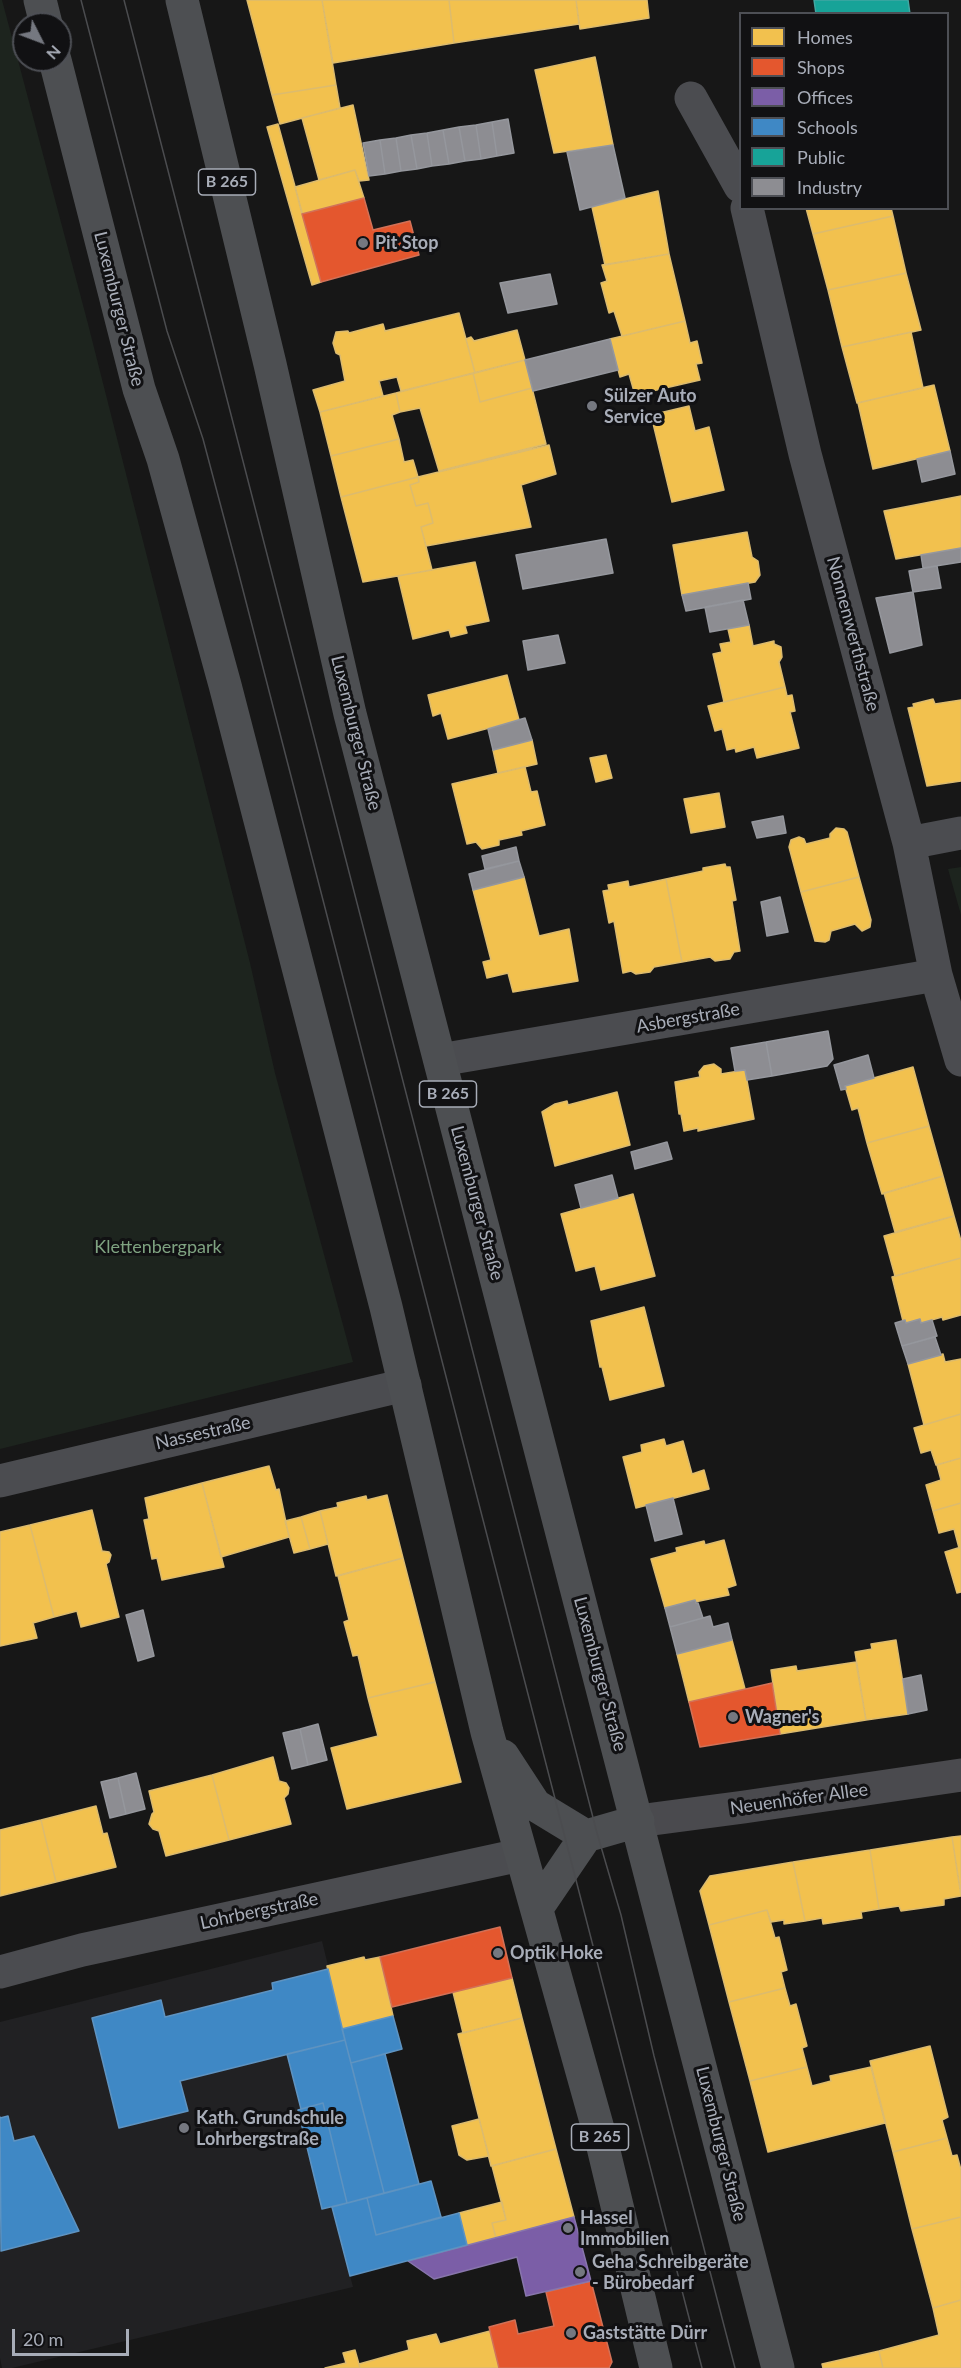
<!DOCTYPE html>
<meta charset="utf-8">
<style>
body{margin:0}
#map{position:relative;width:961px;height:2368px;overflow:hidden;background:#171717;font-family:Lato,sans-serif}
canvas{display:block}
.legend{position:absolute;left:739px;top:12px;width:210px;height:198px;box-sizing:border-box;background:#111113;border:2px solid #4d4f55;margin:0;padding:8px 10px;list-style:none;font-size:18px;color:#a8adb8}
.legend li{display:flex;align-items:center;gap:12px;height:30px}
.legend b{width:30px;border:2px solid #4d4f55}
.north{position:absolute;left:12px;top:12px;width:60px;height:60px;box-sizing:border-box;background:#111113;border:2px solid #4d4f55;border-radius:50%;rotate:132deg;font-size:16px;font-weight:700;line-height:24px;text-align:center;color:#a8adb8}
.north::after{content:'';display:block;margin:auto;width:21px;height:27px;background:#757880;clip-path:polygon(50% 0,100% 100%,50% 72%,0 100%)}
.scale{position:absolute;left:12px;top:2329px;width:117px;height:27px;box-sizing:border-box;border:3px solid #a8adb8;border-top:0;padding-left:8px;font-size:18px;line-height:21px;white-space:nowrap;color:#a8adb8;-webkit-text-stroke:4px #111113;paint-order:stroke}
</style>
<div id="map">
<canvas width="961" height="2368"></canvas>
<ul class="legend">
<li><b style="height:16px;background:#f2c14e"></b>Homes</li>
<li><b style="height:16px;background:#e4572e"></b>Shops</li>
<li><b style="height:16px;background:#7b5ea7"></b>Offices</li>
<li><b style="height:16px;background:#3f88c5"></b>Schools</li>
<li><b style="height:16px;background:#17a398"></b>Public</li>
<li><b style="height:16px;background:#8d8d92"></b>Industry</li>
</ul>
<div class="north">N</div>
<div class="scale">20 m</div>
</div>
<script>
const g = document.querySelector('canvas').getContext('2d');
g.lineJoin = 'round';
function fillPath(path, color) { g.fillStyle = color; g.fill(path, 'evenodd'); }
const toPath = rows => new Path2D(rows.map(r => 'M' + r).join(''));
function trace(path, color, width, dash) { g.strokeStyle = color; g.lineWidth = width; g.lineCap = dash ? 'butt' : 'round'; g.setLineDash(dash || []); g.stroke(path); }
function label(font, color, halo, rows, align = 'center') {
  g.font = font + ' Lato,sans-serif'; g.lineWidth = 6; g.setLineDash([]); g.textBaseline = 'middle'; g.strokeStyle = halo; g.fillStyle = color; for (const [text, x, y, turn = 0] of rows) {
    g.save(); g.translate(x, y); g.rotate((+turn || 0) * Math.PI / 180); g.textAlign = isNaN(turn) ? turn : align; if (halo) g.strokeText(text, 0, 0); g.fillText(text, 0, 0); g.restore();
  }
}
const built = toPath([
 [322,1941,384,2193,332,2207,353,2287,12,2368,2,2368,0,2358,0,2022]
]);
const green = toPath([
 [0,0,2,0,88,324,250,963,275,1073,353,1362,0,1449],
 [961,867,961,915,948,869]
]);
const homes = toPath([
 [247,0,322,0,336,85,272,95,247,0],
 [322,0,449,0,454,43,333,63,322,0],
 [449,0,576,0,579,24,454,43,449,0],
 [576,0,647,0,649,18,580,29,576,0],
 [595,57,613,145,554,153,535,70,595,57],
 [336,85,340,108,280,124,272,95,336,85],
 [353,105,369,180,359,181,355,170,319,180,302,118,353,105],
 [278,124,321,282,312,285,267,127,278,124],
 [355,170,364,198,302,214,295,187,355,170],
 [658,191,669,254,605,265,592,207,658,191],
 [806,208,891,208,893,216,813,234,806,208],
 [893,216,906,273,828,290,813,234,893,216],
 [669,254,685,321,622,336,614,311,609,313,601,283,607,281,602,265,669,254],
 [906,273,921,330,842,347,828,290,906,273],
 [459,313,475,373,401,391,397,377,379,381,383,396,320,412,313,390,345,381,340,355,336,353,333,343,336,332,348,331,349,333,383,324,385,331,459,313],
 [685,321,690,343,697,341,702,363,696,364,700,380,635,395,629,374,620,377,610,339,685,321],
 [517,330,525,360,475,373,466,339,471,337,474,341,517,330],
 [911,332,923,388,857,403,842,347,911,332],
 [525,360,532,388,480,402,473,373,525,360],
 [473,373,480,402,532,388,546,444,439,471,420,408,400,412,396,393,473,373],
 [934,385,950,451,873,469,858,403,934,385],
 [396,393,400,412,392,415,399,439,331,456,320,412,396,393],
 [689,406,695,431,709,427,724,490,672,502,651,415,689,406],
 [399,439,404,462,413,460,418,477,341,497,331,456,399,439],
 [549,445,556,474,521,485,531,527,426,546,421,527,433,523,428,503,416,506,410,485,419,482,418,477,549,445],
 [418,477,419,482,410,485,416,506,428,503,433,523,421,527,432,570,363,582,341,497,418,477],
 [961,496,961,548,896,559,884,511,961,496],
 [747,532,752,557,758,561,760,575,755,582,682,595,673,545,747,532],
 [475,562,489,621,465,626,467,633,451,637,449,630,413,639,398,576,475,562],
 [749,625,753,646,774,641,774,644,781,647,782,657,779,662,785,687,724,702,713,654,722,652,720,644,731,642,728,629,749,625],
 [507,675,519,720,448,739,441,713,433,716,428,695,507,675],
 [785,687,787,696,792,695,795,711,790,712,799,748,757,758,754,747,736,752,735,748,727,750,722,729,715,731,708,706,785,687],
 [933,699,935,704,961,700,961,781,927,786,908,708,914,707,913,704,933,699],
 [532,740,537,764,498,773,493,750,532,740],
 [606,755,612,778,596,782,590,758,606,755],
 [525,767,531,792,537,791,545,825,521,831,522,835,499,840,499,845,482,849,476,842,467,844,452,784,525,767],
 [719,793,725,827,691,833,684,799,719,793],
 [836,828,844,829,847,832,859,877,801,892,789,847,791,840,799,837,804,839,806,844,830,838,830,834,836,828],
 [725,864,726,867,730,867,736,900,732,901,740,951,734,952,730,959,715,961,710,957,682,962,666,879,703,871,703,868,725,864],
 [524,877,539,936,569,929,578,981,513,992,508,973,487,978,483,962,491,960,473,890,524,877],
 [859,877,871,920,870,927,862,931,855,924,831,931,829,940,825,942,815,941,801,892,859,877],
 [666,879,682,962,654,967,650,972,636,974,631,971,623,973,614,921,609,923,603,891,609,890,608,885,628,881,629,887,666,879],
 [714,1064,721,1069,721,1074,745,1070,754,1119,698,1131,698,1128,684,1131,681,1114,679,1114,675,1082,700,1077,699,1072,704,1066,714,1064],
 [913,1067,929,1126,867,1143,858,1108,852,1110,845,1086,913,1067],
 [617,1092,630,1145,555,1166,542,1112,555,1104,567,1101,568,1105,617,1092],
 [929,1126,943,1176,882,1194,867,1143,929,1126],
 [943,1176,954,1216,895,1232,884,1193,943,1176],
 [633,1194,655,1276,601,1290,595,1266,576,1271,561,1214,633,1194],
 [954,1216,961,1241,961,1258,895,1276,884,1236,954,1216],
 [961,1258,961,1315,943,1320,942,1317,921,1323,920,1319,906,1323,903,1321,892,1277,961,1258],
 [644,1307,664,1386,610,1400,602,1367,600,1367,591,1321,644,1307],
 [943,1354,945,1362,961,1359,961,1414,924,1425,908,1364,943,1354],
 [961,1414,961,1458,936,1465,931,1450,921,1453,914,1428,961,1414],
 [664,1439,666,1446,683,1441,692,1474,704,1470,709,1489,636,1508,623,1457,642,1452,641,1445,664,1439],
 [961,1458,961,1503,933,1511,926,1485,941,1480,937,1465,961,1458],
 [269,1466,276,1490,279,1489,289,1537,221,1557,202,1483,269,1466],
 [202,1483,224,1567,162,1580,157,1558,152,1559,144,1520,149,1519,145,1498,202,1483],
 [387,1495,403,1558,336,1576,320,1511,338,1507,337,1503,366,1496,367,1500,387,1495],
 [961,1503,961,1547,959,1548,954,1529,939,1533,933,1511,961,1503],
 [92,1510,102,1551,109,1552,111,1555,109,1562,106,1564,119,1617,81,1627,77,1611,54,1617,30,1525,92,1510],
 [320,1511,328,1544,310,1549,301,1517,320,1511],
 [301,1517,310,1549,294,1553,285,1521,301,1517],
 [30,1525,54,1617,33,1623,37,1638,0,1646,0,1532,30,1525],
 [724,1540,736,1585,727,1588,729,1595,665,1608,651,1559,677,1552,676,1548,704,1541,705,1545,724,1540],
 [961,1547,961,1592,957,1593,945,1552,961,1547],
 [403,1558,435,1682,368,1698,358,1655,353,1656,344,1622,349,1620,338,1576,403,1558],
 [732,1640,745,1689,689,1702,677,1654,732,1640],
 [896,1640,908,1714,866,1720,855,1652,872,1649,871,1644,896,1640],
 [856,1662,866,1720,780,1734,771,1670,796,1666,797,1671,856,1662],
 [435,1682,461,1782,347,1809,331,1748,378,1736,368,1698,435,1682],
 [273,1757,279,1781,286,1783,289,1788,288,1794,284,1798,291,1824,229,1840,212,1775,273,1757],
 [212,1775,229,1840,166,1856,159,1831,153,1829,149,1824,152,1814,154,1812,149,1791,212,1775],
 [96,1806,103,1834,107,1833,116,1867,56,1882,41,1820,96,1806],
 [41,1820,56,1882,0,1896,0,1830,41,1820],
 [961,1836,961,1895,952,1837,961,1836],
 [952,1837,961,1896,944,1899,944,1905,901,1911,899,1906,879,1909,870,1850,952,1837],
 [870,1850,879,1909,861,1912,862,1918,823,1924,822,1918,805,1921,793,1862,870,1850],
 [793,1862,805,1921,784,1924,784,1920,771,1922,767,1910,709,1925,700,1891,710,1876,793,1862],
 [767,1910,775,1938,779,1937,787,1970,781,1972,785,1988,729,2002,709,1925,767,1910],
 [364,1957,365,1960,380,1957,393,2016,342,2029,327,1966,364,1957],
 [512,1978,522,2018,463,2033,453,1992,512,1978],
 [785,1988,790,2006,796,2004,807,2046,802,2048,807,2067,750,2081,729,2002,785,1988],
 [522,2018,556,2149,491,2166,458,2034,522,2018],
 [930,2046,948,2117,942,2120,947,2138,893,2152,870,2061,930,2046],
 [807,2067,812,2086,831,2081,830,2076,871,2067,885,2123,768,2152,750,2081,807,2067],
 [479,2119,489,2156,467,2160,459,2155,452,2126,479,2119],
 [947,2138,952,2156,957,2155,961,2170,961,2217,912,2229,893,2152,947,2138],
 [556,2149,574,2217,496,2238,492,2223,506,2220,492,2166,556,2149],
 [502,2202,506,2220,492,2223,496,2238,467,2245,459,2213,502,2202],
 [961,2217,961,2300,933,2308,912,2229,961,2217],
 [961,2300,961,2368,883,2368,879,2351,939,2335,933,2308,961,2300],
 [490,2331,499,2368,360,2368,359,2364,409,2350,407,2341,436,2334,440,2344,490,2331],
 [355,2350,360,2368,325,2368,346,2363,343,2353,355,2350],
 [879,2351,883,2368,823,2368,822,2364,879,2351]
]);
const shops = toPath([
 [364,198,373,230,410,221,419,255,321,282,302,214,364,198],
 [772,1683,780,1734,700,1747,689,1702,772,1683],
 [500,1927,512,1978,392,2007,380,1957,500,1927],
 [591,2281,612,2362,609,2368,499,2368,489,2327,515,2320,518,2334,554,2326,546,2292,591,2281]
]);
const offices = toPath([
 [574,2217,591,2281,526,2296,517,2257,434,2279,408,2261,574,2217]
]);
const schools = toPath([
 [328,1969,345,2040,180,2081,188,2111,119,2128,92,2018,161,2000,165,2017,273,1990,272,1983,328,1969],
 [393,2016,402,2049,351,2063,342,2029,393,2016],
 [345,2040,384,2193,347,2203,323,2103,301,2109,287,2054,345,2040],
 [385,2054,419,2184,384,2193,351,2063,385,2054],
 [323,2103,347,2203,322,2209,298,2110,323,2103],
 [8,2116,14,2141,34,2136,79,2231,1,2251,0,2117,0,2118,8,2116],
 [431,2181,441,2217,376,2235,367,2198,431,2181],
 [367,2198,376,2235,459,2213,467,2245,350,2276,332,2207,367,2198]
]);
const public = toPath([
 [814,0,908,0,910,14,816,14,814,0]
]);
const industry = toPath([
 [508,119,514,153,497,156,492,122,508,119],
 [492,122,497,156,481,159,476,125,492,122],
 [476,125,481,159,465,161,459,127,476,125],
 [459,127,465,161,449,164,443,130,459,127],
 [443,130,449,164,432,166,427,133,443,130],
 [427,133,432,166,417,169,411,135,427,133],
 [411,135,417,169,401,171,396,138,411,135],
 [396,138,401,171,385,174,380,140,396,138],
 [380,140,385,174,369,176,363,143,380,140],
 [613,145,625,198,580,210,567,152,613,145],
 [550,274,557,304,508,313,500,283,550,274],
 [610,339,618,370,533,391,525,360,610,339],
 [950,451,955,474,922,482,917,459,950,451],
 [606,539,613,573,523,589,516,555,606,539],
 [961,548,961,562,923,568,921,555,961,548],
 [937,566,941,588,913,592,909,571,937,566],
 [748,583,751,599,686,611,682,595,748,583],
 [913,592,922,645,890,653,876,598,913,592],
 [743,600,749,625,710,632,705,607,743,600],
 [558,635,565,663,528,670,523,641,558,635],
 [525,718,532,740,493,750,488,729,525,718],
 [783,816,786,833,757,838,752,822,783,816],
 [516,847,519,861,485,869,482,856,516,847],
 [519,861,524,877,473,890,469,874,519,861],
 [780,897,788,932,767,936,761,902,780,897],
 [828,1031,833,1059,827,1066,772,1076,766,1042,828,1031],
 [766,1042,772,1076,747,1080,745,1070,735,1071,731,1048,766,1042],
 [868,1055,874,1078,845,1086,846,1089,841,1090,834,1065,868,1055],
 [667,1142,672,1159,635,1169,631,1152,667,1142],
 [612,1175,618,1198,581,1208,575,1185,612,1175],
 [920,1319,921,1323,932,1320,937,1336,902,1346,895,1323,905,1320,906,1323,920,1319],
 [935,1337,941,1355,908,1364,902,1346,935,1337],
 [673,1498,682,1534,655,1541,646,1505,673,1498],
 [695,1600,696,1603,698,1603,703,1618,670,1627,665,1608,695,1600],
 [143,1610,154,1656,138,1661,126,1615,143,1610],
 [710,1616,713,1627,728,1623,732,1640,677,1654,670,1627,710,1616],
 [921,1675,927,1710,908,1714,903,1679,921,1675],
 [318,1724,327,1760,308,1765,300,1729,318,1724],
 [300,1729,308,1765,292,1769,283,1733,300,1729],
 [136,1773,145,1809,126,1814,118,1778,136,1773],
 [118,1778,126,1814,110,1818,101,1782,118,1778]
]);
const street = toPath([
 [691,98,740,186],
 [747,208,805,454,909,843,936,975,961,1060],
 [909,843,961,833],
 [440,1060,936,975],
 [0,1481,405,1385],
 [0,1972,82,1950,520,1855]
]);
const secondary = toPath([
 [638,1821,744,1807,961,1775]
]);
const primary = toPath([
 [40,0,46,24],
 [182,0,270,364,350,714,778,2368],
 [55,60,139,389,163,459,225,685,386,1307,487,1732,602,2143,656,2368],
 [503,1756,535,1805,586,1836,638,1821],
 [537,1908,586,1836]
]);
const tram = toPath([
 [81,0,167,331,203,439,237,567,702,2368],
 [124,0,597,1833,621,1915,654,2056,735,2368]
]);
const markers = [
 [363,243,6,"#757880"],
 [592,406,6,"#757880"],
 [733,1717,6,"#757880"],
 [498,1953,6,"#757880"],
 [184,2128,6,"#757880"],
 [568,2228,6,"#757880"],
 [580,2272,6,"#757880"],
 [571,2333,6,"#757880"]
];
const shields = [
 [227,182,57],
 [448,1094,57],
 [600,2137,57]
];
const shieldNames = [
 ["B 265",227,182],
 ["B 265",448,1094],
 ["B 265",600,2137]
];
const poiNames = [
 ["Pit Stop",375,243],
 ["Sülzer Auto",604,396],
 ["Service",604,417],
 ["Wagner's",745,1717],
 ["Optik Hoke",510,1953],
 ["Kath. Grundschule",196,2118],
 ["Lohrbergstraße",196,2139],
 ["Hassel",580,2218],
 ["Immobilien",580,2239],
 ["Geha Schreibgeräte",592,2262],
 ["- Bürobedarf",592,2283],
 ["Gaststätte Dürr",583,2333]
];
const streetNames = [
 ["Luxemburger Straße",119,309,76],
 ["Nonnenwerthstraße",853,634,75],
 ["Luxemburger Straße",356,733,76],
 ["Asbergstraße",688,1018,-10],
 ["Luxemburger Straße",477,1203,75],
 ["Nassestraße",203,1433,-13],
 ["Luxemburger Straße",600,1674,75],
 ["Neuenhöfer Allee",799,1799,-8],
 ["Lohrbergstraße",259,1911,-12],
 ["Luxemburger Straße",721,2144,76]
];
const parkNames = [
 ["Klettenbergpark",158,1247]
];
fillPath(built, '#212123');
fillPath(green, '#1d241e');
fillPath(homes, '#f2c14e');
trace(homes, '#dcbb6e', 1.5);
fillPath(shops, '#e4572e');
trace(shops, '#d27157', 1.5);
fillPath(offices, '#7b5ea7');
trace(offices, '#8876ac', 1.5);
fillPath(schools, '#3f88c5');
trace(schools, '#5e93c1', 1.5);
fillPath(public, '#17a398');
trace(public, '#42a6a2', 1.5);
fillPath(industry, '#8d8d92');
trace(industry, '#95979d', 1.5);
trace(street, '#4b4c50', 33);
trace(secondary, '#4a4a4e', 33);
trace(primary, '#4d4f52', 33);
trace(tram, '#4b4c4f', 1.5);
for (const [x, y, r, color] of markers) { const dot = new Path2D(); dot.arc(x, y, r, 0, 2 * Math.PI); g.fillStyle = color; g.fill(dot); trace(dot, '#111113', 2); }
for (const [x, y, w] of shields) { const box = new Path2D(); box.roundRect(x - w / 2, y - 13, w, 26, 4.5); g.fillStyle = '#111113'; g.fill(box); trace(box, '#a8adb8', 1.5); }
label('bold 16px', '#a8adb8', null, shieldNames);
label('bold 18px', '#a8adb8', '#111113', poiNames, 'left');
label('18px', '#a8adb8', '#111113', streetNames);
label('18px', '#7fa381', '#111113', parkNames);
</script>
